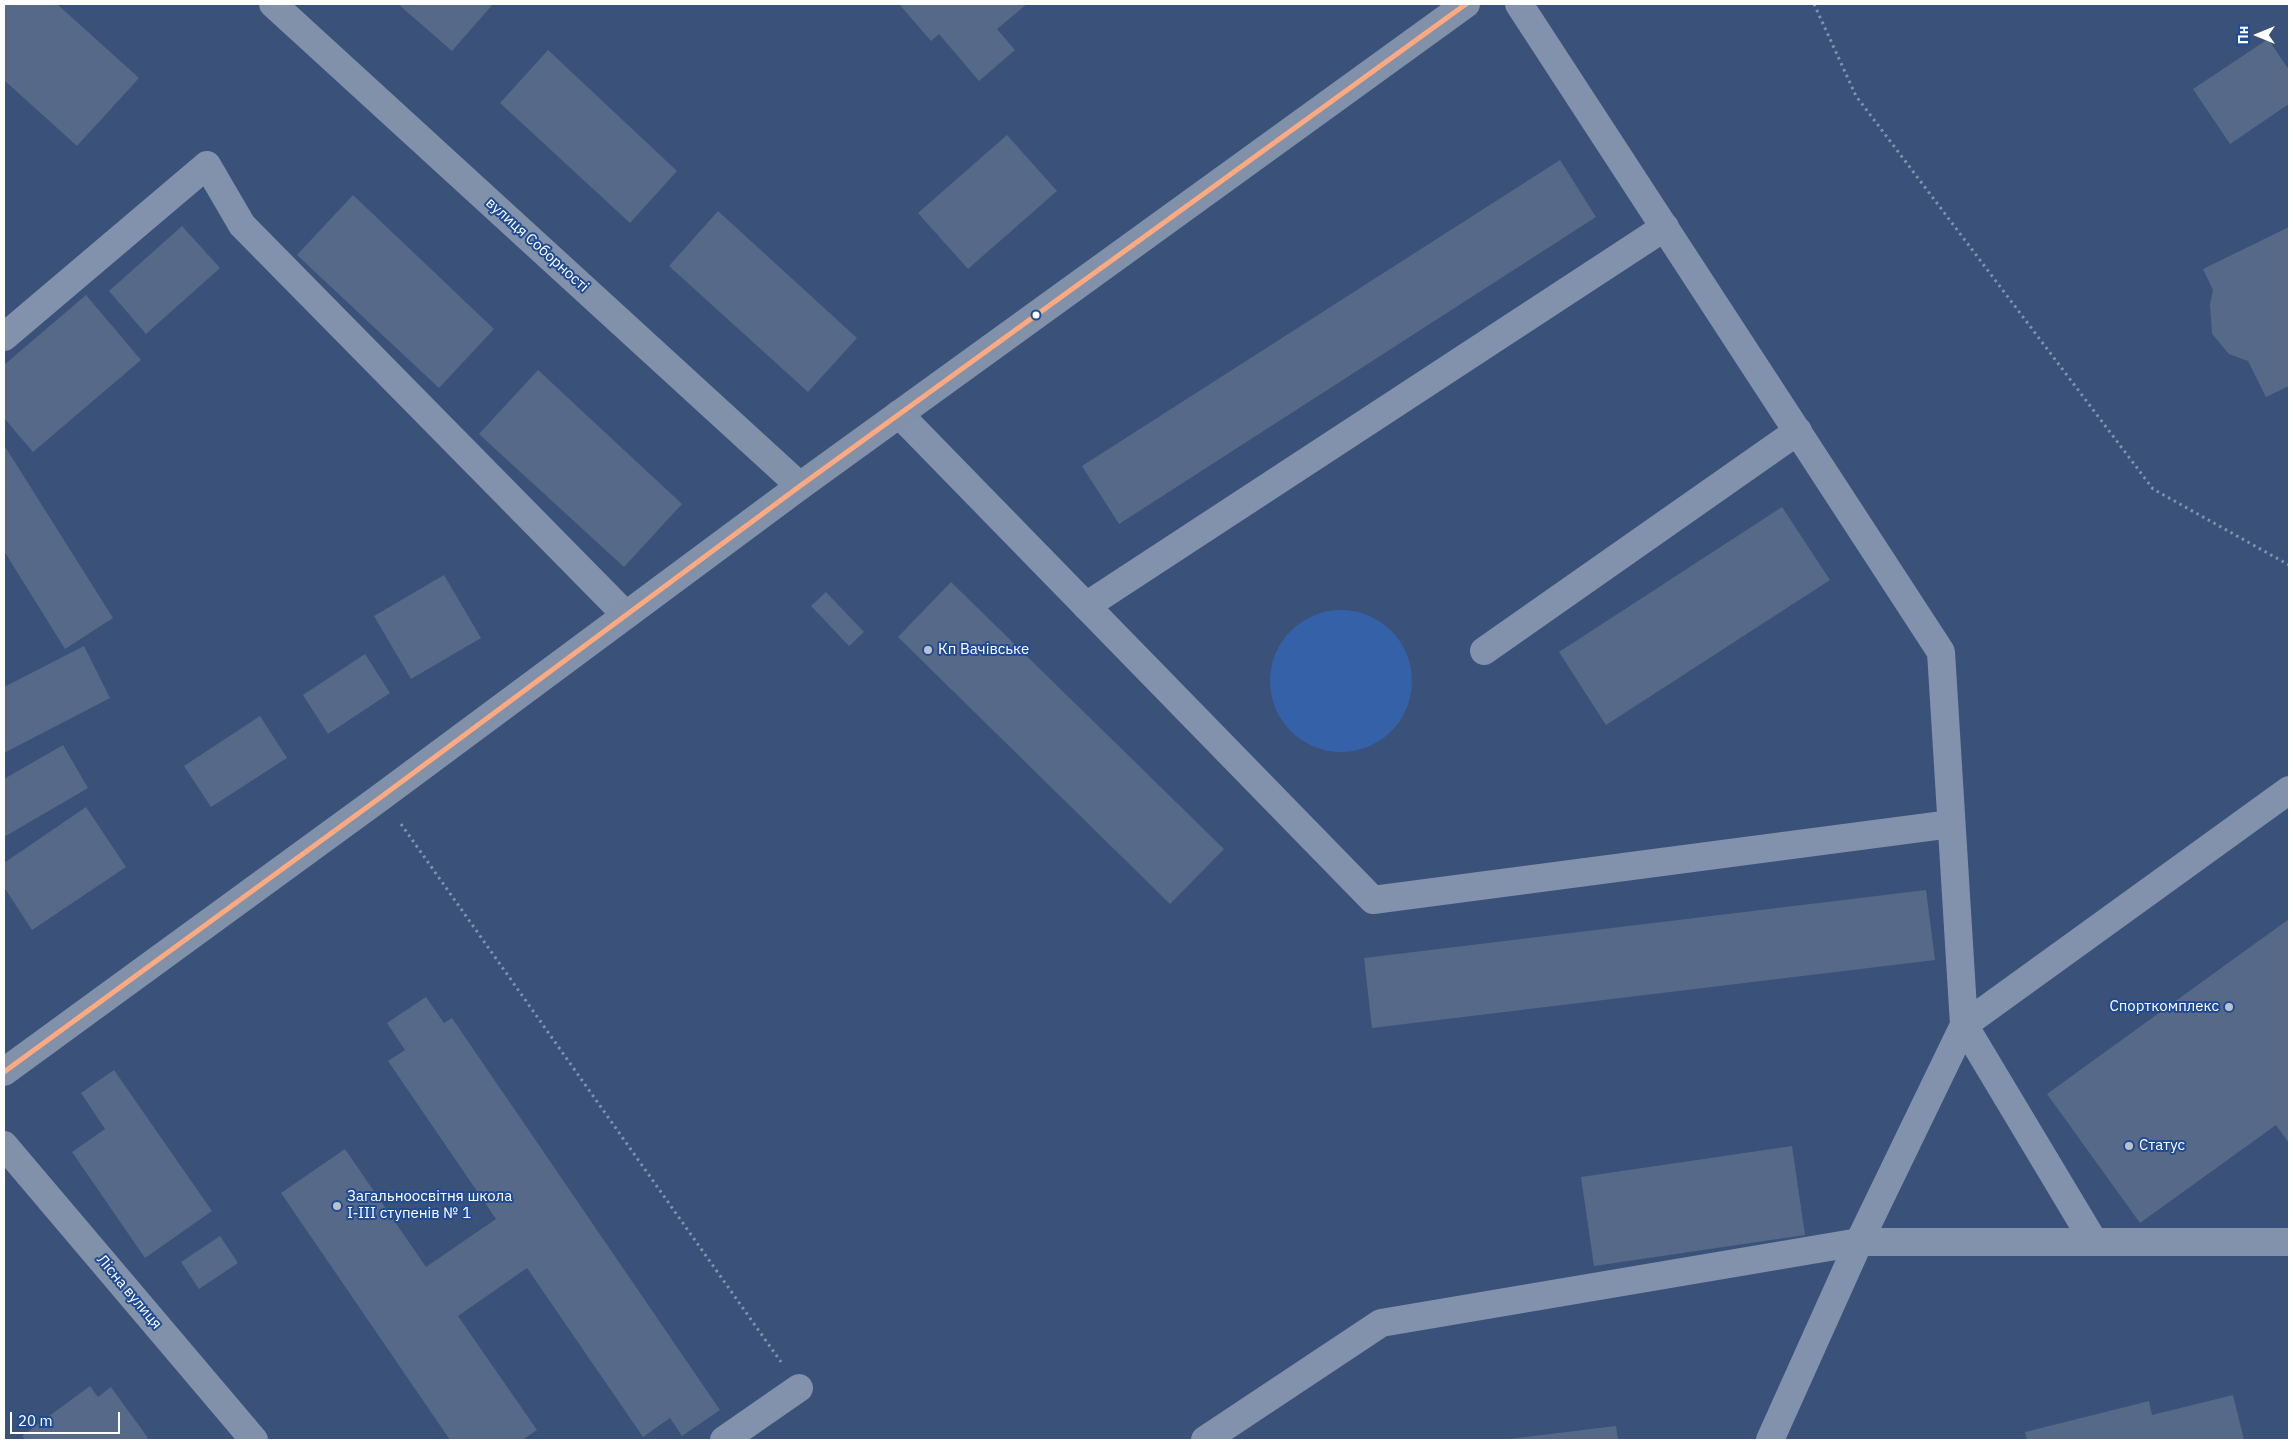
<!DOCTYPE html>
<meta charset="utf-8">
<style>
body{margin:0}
#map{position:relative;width:2293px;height:1444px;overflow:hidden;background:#3a5179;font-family:"IBM Plex Sans",sans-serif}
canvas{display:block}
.frame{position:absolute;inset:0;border:5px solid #fff;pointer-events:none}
.north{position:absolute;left:2233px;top:10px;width:50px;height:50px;-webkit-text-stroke:4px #204b93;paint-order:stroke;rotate:270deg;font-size:14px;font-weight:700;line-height:20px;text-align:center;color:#fff}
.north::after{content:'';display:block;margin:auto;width:18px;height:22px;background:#fff;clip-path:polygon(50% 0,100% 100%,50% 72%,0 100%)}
.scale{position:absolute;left:10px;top:1412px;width:110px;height:22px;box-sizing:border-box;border:2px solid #fff;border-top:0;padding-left:6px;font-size:15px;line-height:18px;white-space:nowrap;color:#fff;-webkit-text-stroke:4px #204b93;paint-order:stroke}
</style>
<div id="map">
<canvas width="2293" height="1444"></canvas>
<div class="frame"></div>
<div class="north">Пн</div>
<div class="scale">20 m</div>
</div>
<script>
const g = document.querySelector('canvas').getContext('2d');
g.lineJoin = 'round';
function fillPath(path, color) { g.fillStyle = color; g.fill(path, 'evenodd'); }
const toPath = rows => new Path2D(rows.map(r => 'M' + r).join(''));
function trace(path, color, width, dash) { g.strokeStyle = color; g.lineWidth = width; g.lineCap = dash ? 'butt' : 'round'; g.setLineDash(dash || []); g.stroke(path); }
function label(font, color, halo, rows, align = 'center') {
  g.font = font + ' "IBM Plex Sans",sans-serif'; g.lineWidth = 4; g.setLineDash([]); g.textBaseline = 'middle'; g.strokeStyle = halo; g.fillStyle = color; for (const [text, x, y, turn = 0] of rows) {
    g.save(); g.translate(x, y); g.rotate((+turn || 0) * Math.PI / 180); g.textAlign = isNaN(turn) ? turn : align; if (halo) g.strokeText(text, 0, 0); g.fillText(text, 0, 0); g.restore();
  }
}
const green = toPath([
 '1270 681a71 71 0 1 1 142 0a71 71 0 1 1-142 0Z'
]);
const building = toPath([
 [4,4,57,4,139,78,77,146,4,80],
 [398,4,493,4,452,51],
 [899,4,1027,4,997,29,1015,50,979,81,939,34,931,41],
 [2268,39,2289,70,2289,104,2230,144,2193,89],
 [548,50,677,171,630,223,500,103],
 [1007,135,1057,191,968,269,918,213],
 [1560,160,1596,217,1119,524,1082,466],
 [353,195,494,329,439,388,297,255],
 [718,211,857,338,808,392,669,266],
 [182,226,220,268,146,334,109,291],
 [2289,227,2289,386,2266,397,2248,361,2229,354,2212,334,2210,304,2213,290,2203,269],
 [86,295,141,360,33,452,4,418,4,365],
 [538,370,682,504,624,567,479,434],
 [4,445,113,618,65,649,4,551],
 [1782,507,1830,580,1606,725,1559,652],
 [444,575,481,638,411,679,374,616],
 [951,582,1224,849,1170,904,898,637],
 [826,592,864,632,849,646,811,606],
 [84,646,110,698,4,753,4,687],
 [365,654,390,693,328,734,303,695],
 [260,716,287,758,211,807,184,766],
 [63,745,88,788,4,837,4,779],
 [86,807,126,867,32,930,4,887,4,863],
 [1926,890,1935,960,1372,1028,1364,958],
 [2289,919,2289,1143,2276,1125,2140,1223,2047,1094],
 [426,997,444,1023,452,1018,720,1410,682,1436,670,1418,643,1437,527,1268,458,1316,537,1430,522,1440,450,1440,281,1193,345,1149,426,1267,496,1219,388,1061,405,1050,387,1023],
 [114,1070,212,1211,145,1258,72,1152,105,1129,81,1093],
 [1792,1146,1805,1235,1594,1266,1581,1177],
 [220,1236,238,1263,199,1289,181,1262],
 [90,1386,98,1397,111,1387,148,1438,145,1440,25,1440,22,1436],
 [2233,1395,2244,1440,2027,1440,2025,1432,2149,1401,2152,1415],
 [1616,1426,1618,1440,1509,1440,1509,1439]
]);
const path = toPath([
 [1814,4,1856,96,2153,489,2289,565],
 [401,824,781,1362]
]);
const minor = toPath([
 [1519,4,1941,652,1964,1025,1859,1242,1770,1440],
 [4,337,207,165,242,225,626,615],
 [899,414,1373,900,1951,824],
 [1086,606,1665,227],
 [1484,651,1798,431],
 [2094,1242,1964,1025,2289,790],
 [724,1440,799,1388],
 [1205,1440,1381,1323,1859,1242,2289,1242]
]);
const major = toPath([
 [273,4,800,486],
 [4,1072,381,797,800,486,1466,4],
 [4,1145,254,1440]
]);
const bus1 = toPath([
 [4,1072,381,797,800,486,1466,4]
]);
const markers = [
 [1036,315,4.5,"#fff"],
 [928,650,5,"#bac2d0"],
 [2229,1007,5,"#bac2d0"],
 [2129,1146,5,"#bac2d0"],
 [337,1206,5,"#bac2d0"]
];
const streetNames = [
 ["вулиця Соборності",537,245,42],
 ["Лісна вулиця",129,1292,50]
];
const poiNames = [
 ["Кп Вачівське",938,650],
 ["Спорткомплекс",2219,1007,"right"],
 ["Статус",2139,1146],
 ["Загальноосвітня школа",347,1197],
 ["І-ІІІ ступенів № 1",347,1214]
];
fillPath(green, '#3561a9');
fillPath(building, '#566988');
trace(path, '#8292ac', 3, [2.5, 4]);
trace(minor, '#8292ac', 28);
trace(major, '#8191aa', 28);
trace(bus1, '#ffa980', 5);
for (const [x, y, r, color] of markers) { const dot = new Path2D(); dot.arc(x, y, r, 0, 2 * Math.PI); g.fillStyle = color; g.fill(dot); trace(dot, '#204b93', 2); }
label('15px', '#fff', '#204b93', streetNames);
label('15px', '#fff', '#204b93', poiNames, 'left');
</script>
